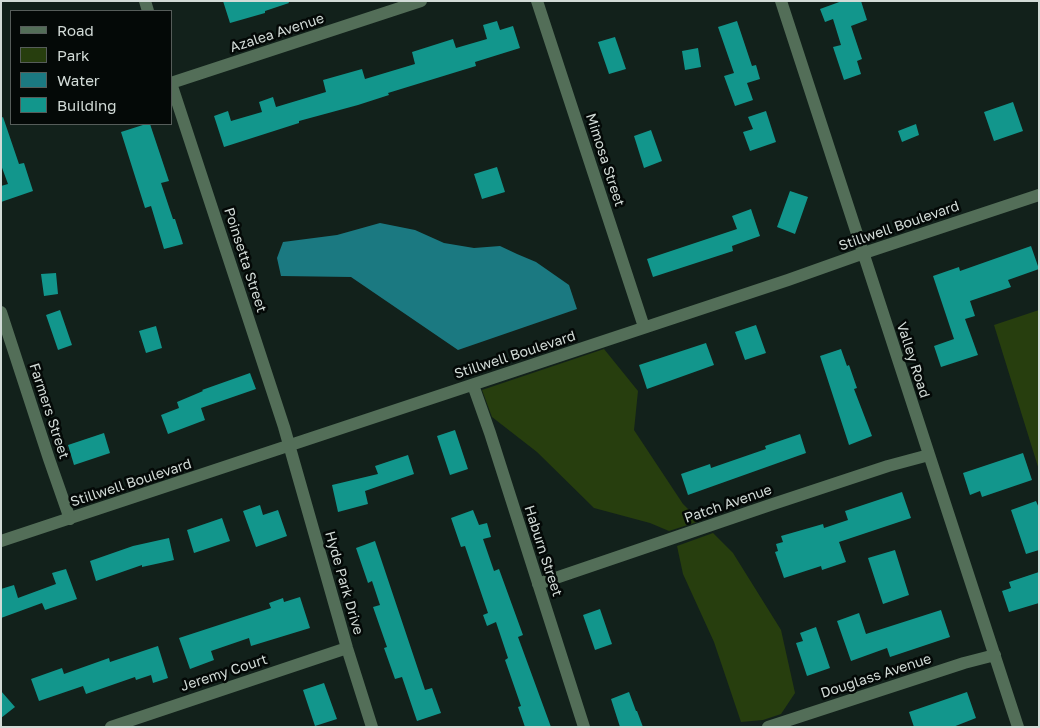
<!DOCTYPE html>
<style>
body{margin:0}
#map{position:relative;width:1040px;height:728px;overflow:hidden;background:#12211b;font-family:"Golos Text",sans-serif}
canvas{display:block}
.frame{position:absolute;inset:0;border:2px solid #d2dbd7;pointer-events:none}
.legend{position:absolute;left:10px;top:10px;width:162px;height:115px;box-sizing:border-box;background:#040907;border:1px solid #565d5a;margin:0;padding:6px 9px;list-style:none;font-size:15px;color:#d2dbd7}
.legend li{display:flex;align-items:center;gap:10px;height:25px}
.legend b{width:25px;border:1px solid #565d5a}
</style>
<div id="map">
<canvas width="1040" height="728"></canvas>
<div class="frame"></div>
<ul class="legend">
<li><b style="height:6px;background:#536e58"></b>Road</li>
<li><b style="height:14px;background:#273e0e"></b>Park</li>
<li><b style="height:14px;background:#1b7981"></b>Water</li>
<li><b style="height:14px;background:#12968c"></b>Building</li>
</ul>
</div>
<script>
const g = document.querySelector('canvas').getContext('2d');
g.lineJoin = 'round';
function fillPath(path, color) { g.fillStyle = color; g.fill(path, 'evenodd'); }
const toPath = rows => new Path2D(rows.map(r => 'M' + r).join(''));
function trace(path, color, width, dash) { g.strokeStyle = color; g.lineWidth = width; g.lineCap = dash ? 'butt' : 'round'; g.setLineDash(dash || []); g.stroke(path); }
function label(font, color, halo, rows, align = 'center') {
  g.font = font + ' "Golos Text",sans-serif'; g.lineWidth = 5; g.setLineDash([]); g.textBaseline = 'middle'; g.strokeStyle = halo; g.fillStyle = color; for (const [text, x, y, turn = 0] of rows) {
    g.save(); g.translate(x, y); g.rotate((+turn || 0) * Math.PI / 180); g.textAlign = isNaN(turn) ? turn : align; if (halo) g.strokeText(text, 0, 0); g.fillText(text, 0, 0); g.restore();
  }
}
const green = toPath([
 [1039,310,1039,470,994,325],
 [604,349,638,391,634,430,683,504,700,521,669,531,650,523,594,508,537,452,492,417,482,390],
 [713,533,733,553,781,630,795,693,781,714,763,720,741,722,714,642,683,574,677,546]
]);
const water = toPath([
 [380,223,415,230,444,243,474,248,500,246,517,254,536,262,569,285,577,309,458,350,351,277,281,276,277,258,283,242,337,235]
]);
const building = toPath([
 [223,1,288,1,289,3,265,11,265,13,230,23],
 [842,1,861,1,867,20,851,26,862,59,857,61,861,74,844,80,833,47,841,45,833,19,825,22,820,9],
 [497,21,500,30,513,26,520,48,475,62,476,66,388,93,389,95,358,105,299,121,299,123,224,147,214,116,228,111,231,121,262,112,259,102,273,97,276,107,326,92,323,80,362,69,365,79,415,64,412,52,453,39,456,48,487,39,483,25],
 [737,21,752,66,756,65,760,79,747,83,753,100,735,106,724,76,734,73,718,27],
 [615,37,626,69,609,74,598,42],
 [698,48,701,67,685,70,682,51],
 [1013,102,1023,131,994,141,984,112],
 [766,111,776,142,750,151,743,132,753,129,748,117],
 [3,117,19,164,24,163,33,191,1,202,1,186,8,184,1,165,1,118],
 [146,124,150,124,169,181,161,183,173,219,175,219,183,244,164,249,151,206,145,208,121,132],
 [916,124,919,135,902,142,898,131],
 [651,130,662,161,644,168,634,136],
 [497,167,505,192,482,199,474,174],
 [790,191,808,197,795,234,777,227],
 [751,209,760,236,732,246,733,251,653,277,647,259,737,229,732,216],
 [1031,246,1039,269,1008,280,1011,287,970,301,975,316,965,319,978,355,941,367,934,346,954,339,933,276,959,267,960,271],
 [56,273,58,294,44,296,41,274],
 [60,310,72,345,58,350,46,315],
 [756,325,766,353,745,360,735,332],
 [156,326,162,348,146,353,139,331],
 [706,343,714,365,647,389,639,365],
 [841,349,847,366,849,365,857,388,854,389,872,436,849,445,820,356],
 [250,373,256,389,201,408,205,420,168,434,161,415,179,408,177,402,203,391,202,390],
 [455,430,468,469,450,475,437,436],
 [104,433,110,453,74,465,68,445],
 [800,434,806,453,688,495,681,474,710,464,711,468,766,449,765,446],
 [1023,453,1032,480,982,497,980,491,970,495,963,473],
 [408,455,414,474,365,491,368,504,338,512,332,485,378,474,375,466],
 [902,492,911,518,839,542,846,562,822,570,821,566,784,578,775,552,778,551,776,544,783,542,781,536,823,524,824,528,848,520,845,511],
 [1036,501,1039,508,1039,550,1026,554,1011,510],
 [260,505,263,515,278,510,287,536,256,547,243,511],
 [473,510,479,525,487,523,491,537,483,539,494,571,499,569,523,635,518,637,551,727,525,727,518,707,521,706,505,660,508,658,496,622,487,626,483,615,488,613,465,546,461,547,451,518],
 [222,518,230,541,194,553,187,530],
 [169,538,174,560,142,567,142,565,96,581,90,561,133,546],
 [375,541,425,690,432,688,441,713,417,721,402,677,395,679,384,648,387,647,373,607,380,605,372,581,368,583,356,548],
 [895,550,909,595,883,604,868,558],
 [66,569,77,599,45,610,42,603,1,618,1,589,14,585,18,598,56,584,52,573],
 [1039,572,1039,603,1009,612,1002,591,1011,588,1009,582],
 [300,597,310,628,251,646,249,638,211,651,214,660,190,669,179,638,271,608,269,603,283,598,284,602],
 [600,609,612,644,595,650,583,615],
 [941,610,950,637,890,657,887,648,851,661,837,621,859,613,866,634],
 [816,627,830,668,807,676,796,643,803,641,800,633],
 [158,646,168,678,153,683,151,675,136,680,135,677,86,694,83,686,39,701,31,679,62,668,64,674,109,658,110,662],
 [324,683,337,719,315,726,303,690],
 [1,691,15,707,1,718],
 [629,692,636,711,637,711,643,727,620,727,611,699],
 [967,692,976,718,953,727,914,727,909,712]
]);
const minor = toPath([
 [145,1,148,11],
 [537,1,644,327],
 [781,1,1018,727],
 [171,83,284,427,347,648,372,727],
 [171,83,421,1],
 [1,312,49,459,70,519],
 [473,385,490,433,584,727],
 [1,541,788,280,864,253,1039,195],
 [538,584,770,505,888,466,929,455],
 [111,727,347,648],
 [768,727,964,663,995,655]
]);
const streetNames = [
 ["Azalea Avenue",277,33,-18],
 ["Mimosa Street",605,160,72],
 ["Stillwell Boulevard",899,226,-19],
 ["Poinsetta Street",245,260,72],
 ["Stillwell Boulevard",515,355,-18],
 ["Valley Road",913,360,72],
 ["Farmers Street",49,411,72],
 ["Stillwell Boulevard",131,483,-18],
 ["Patch Avenue",728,504,-19],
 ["Haburn Street",543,551,72],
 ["Hyde Park Drive",344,583,74],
 ["Jeremy Court",224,673,-18],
 ["Douglass Avenue",876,676,-18]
];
fillPath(green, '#273e0e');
fillPath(water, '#1b7981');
fillPath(building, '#12968c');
trace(minor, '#536e58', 12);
label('14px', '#d2dbd7', '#040907', streetNames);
</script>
